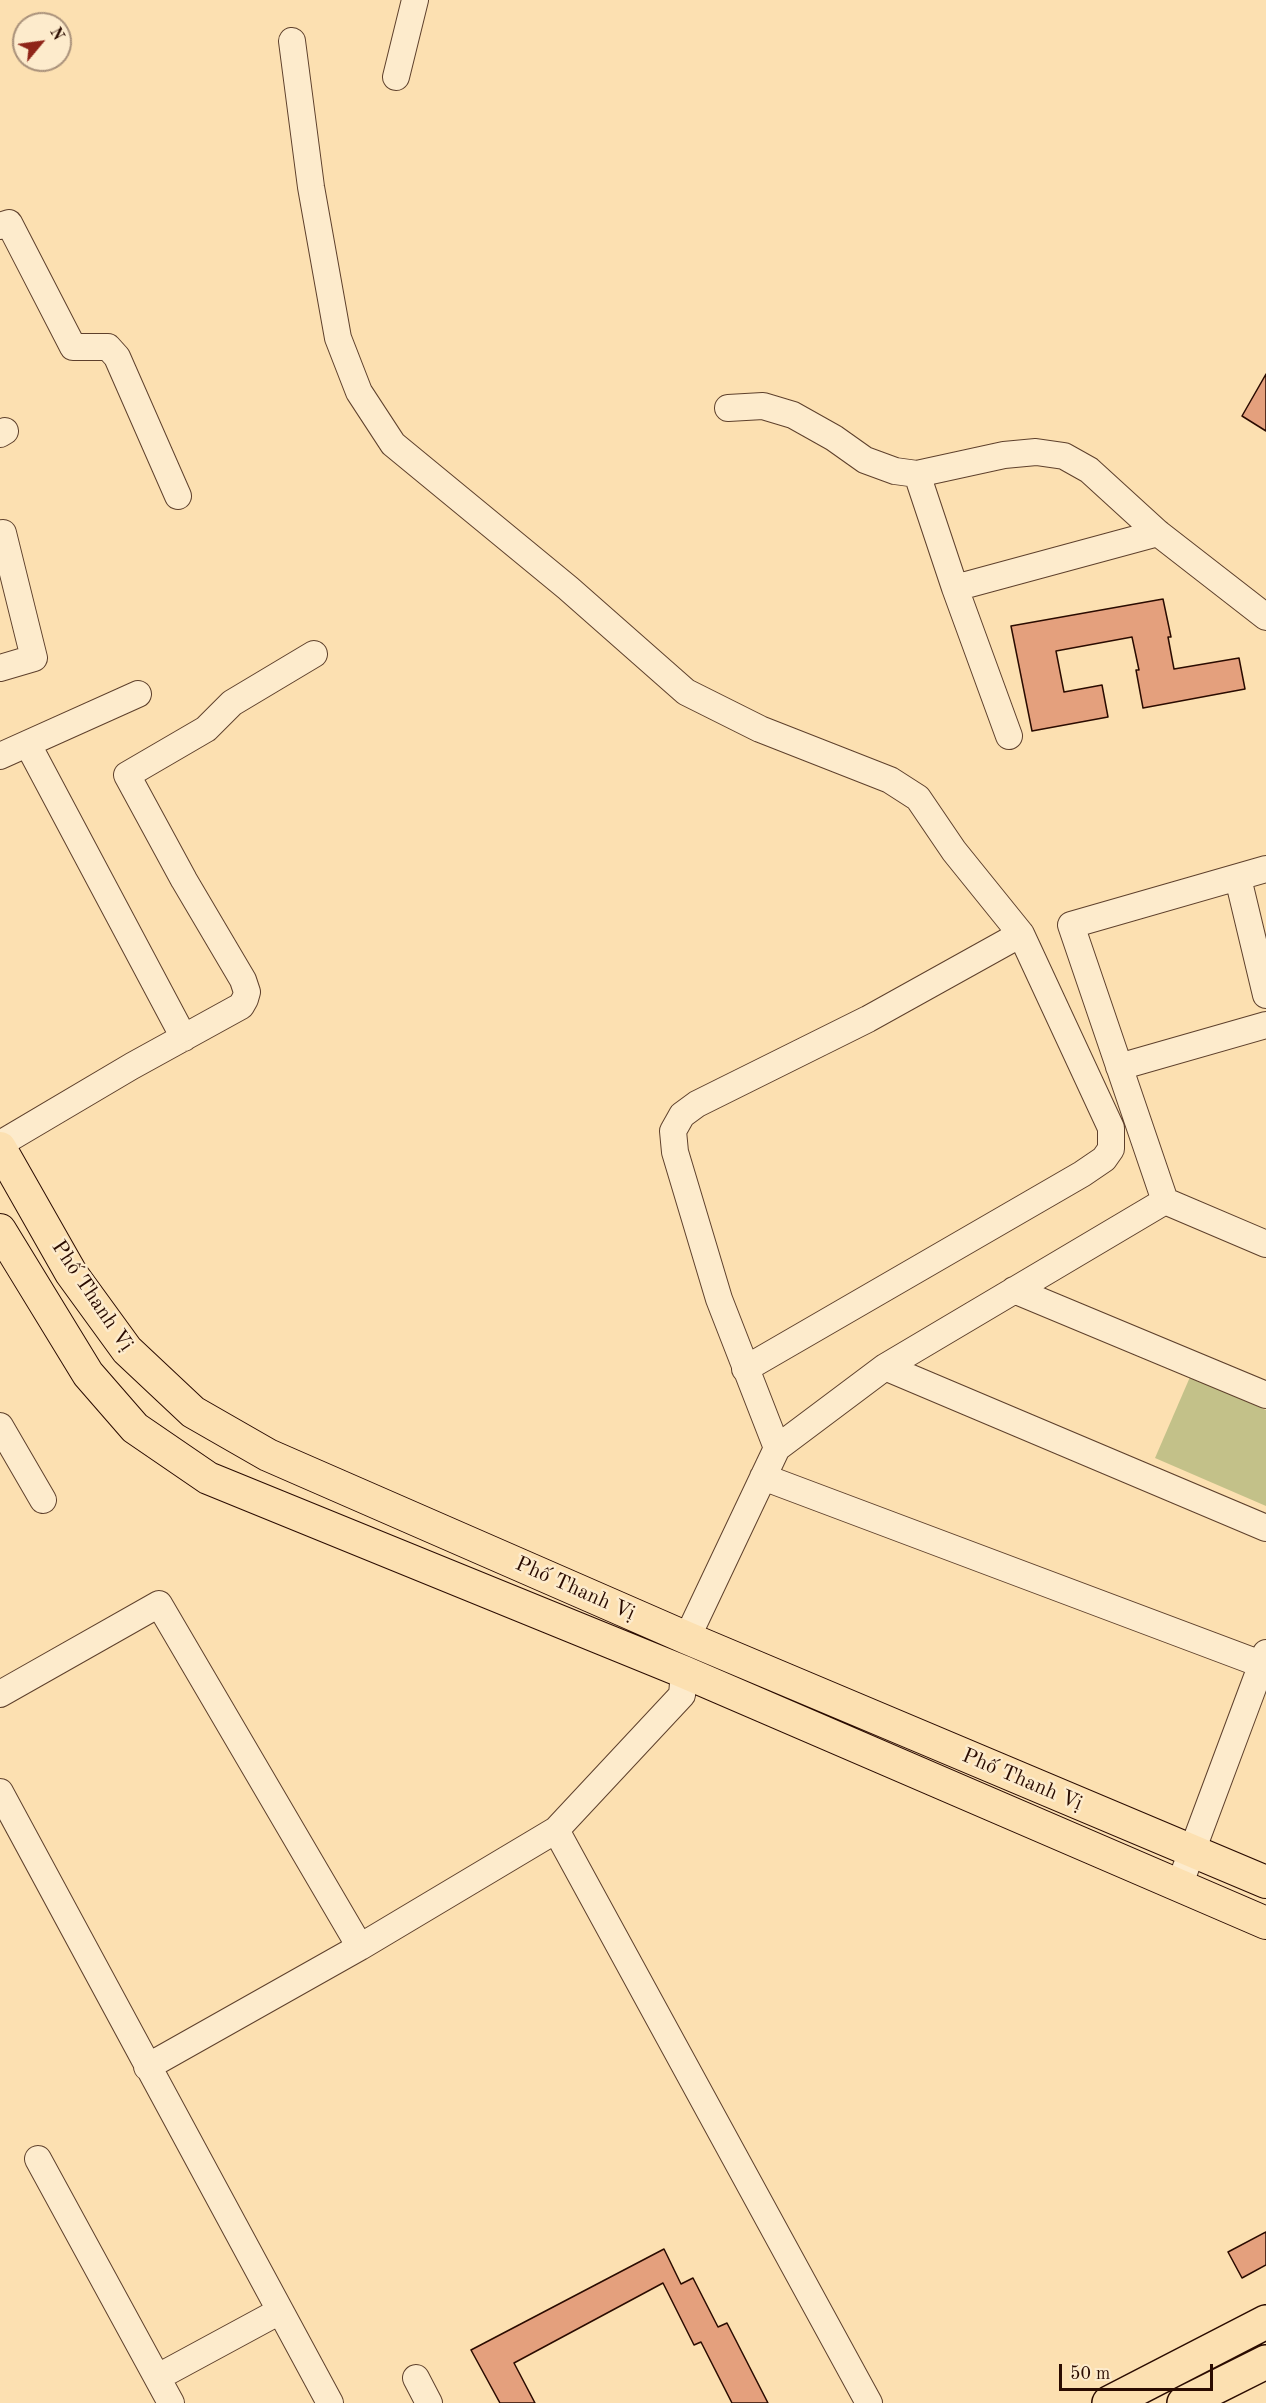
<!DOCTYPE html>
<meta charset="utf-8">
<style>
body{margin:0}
#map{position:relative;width:1266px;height:2403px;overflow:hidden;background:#fce0b1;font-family:"Old Standard TT",serif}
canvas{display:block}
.north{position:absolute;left:12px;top:12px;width:60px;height:60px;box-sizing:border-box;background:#fdebcc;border:2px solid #a9917a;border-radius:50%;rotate:61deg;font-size:16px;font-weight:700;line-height:24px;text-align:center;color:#2a0b00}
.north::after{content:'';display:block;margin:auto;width:21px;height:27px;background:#8f2418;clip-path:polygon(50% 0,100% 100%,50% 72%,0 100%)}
.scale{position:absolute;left:1059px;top:2364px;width:154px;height:27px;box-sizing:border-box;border:3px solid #2a0b00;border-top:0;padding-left:8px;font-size:18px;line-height:21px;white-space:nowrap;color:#2a0b00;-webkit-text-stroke:4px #fdebcc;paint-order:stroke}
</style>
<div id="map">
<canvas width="1266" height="2403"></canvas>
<div class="north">N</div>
<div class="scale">50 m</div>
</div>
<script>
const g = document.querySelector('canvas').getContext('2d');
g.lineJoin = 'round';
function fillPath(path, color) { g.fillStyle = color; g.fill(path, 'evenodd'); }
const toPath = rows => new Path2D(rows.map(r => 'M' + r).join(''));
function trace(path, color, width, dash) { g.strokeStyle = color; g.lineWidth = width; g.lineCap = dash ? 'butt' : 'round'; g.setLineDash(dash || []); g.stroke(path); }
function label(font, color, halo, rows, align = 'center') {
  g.font = font + ' "Old Standard TT",serif'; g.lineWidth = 5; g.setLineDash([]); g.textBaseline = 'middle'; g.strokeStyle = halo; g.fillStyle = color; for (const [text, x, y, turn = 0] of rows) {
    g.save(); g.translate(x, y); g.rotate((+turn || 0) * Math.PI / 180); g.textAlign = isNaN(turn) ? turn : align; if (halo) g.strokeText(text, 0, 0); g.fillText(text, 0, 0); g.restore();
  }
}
const green = toPath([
 [1190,1377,1266,1410,1266,1506,1155,1458]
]);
const building = toPath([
 [1266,374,1266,431,1242,416,1266,374],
 [1163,599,1171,637,1168,637,1174,669,1239,658,1245,689,1143,708,1136,670,1139,670,1132,637,1056,651,1064,692,1102,685,1108,717,1032,731,1011,626,1163,599],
 [1266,2232,1266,2265,1242,2278,1228,2252,1266,2232],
 [664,2249,681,2284,693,2278,718,2327,727,2323,768,2403,732,2403,701,2342,694,2345,663,2283,514,2363,535,2403,500,2403,471,2350,664,2249]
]);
const minor = toPath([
 [292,41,311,187,338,338,359,392,393,444,568,588,686,692,760,729,890,780,918,798,954,851,1021,934,1111,1128,1111,1149,1104,1159,1082,1174,745,1369],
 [396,77,415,0],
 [0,226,9,223,73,347,108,347,117,357,178,496],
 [728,408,763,406,793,415,834,438,865,460,895,471,917,474,1004,455,1036,452,1064,456,1089,470,1158,533,1266,617],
 [0,434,5,431],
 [917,474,955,588,1009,736],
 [955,588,1158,533],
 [0,668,34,658,3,533],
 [33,754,184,1038],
 [0,756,138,694],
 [1266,869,1071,925,1165,1201,1266,1244],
 [1238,878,1266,995],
 [1119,1067,1266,1025],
 [0,1144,132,1066,241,1006,245,999,247,992,243,980,184,880,127,775,206,729,232,703,314,654],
 [1014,1290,1266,1395],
 [885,1367,1266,1528],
 [0,1426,43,1500],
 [777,1448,719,1299,675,1152,673,1131,682,1115,697,1104,868,1019,1021,934],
 [763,1477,1266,1666],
 [687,1638,777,1448,885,1367,1165,1201],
 [0,1694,159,1604,360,1947],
 [0,1792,330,2403],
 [556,1830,869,2403],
 [1179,1886,1266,1653],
 [147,2067,360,1947,556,1830,682,1695,684,1672],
 [38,2159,171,2403],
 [158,2377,280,2311],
 [416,2378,429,2403]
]);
const major = toPath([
 [0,1148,71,1273,127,1350,193,1412,268,1455,687,1638,1266,1882],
 [0,1230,88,1374,135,1428,208,1478,684,1672,1266,1923]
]);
const highway = toPath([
 [1109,2403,1266,2322],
 [1184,2403,1266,2362]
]);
const streetNames = [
 ["Phố Thanh Vị",92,1296,56],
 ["Phố Thanh Vị",575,1589,24],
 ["Phố Thanh Vị",1022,1780,23]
];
fillPath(green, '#c3c189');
fillPath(building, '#e4a07d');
trace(building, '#2a0b00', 1.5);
trace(minor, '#5e402c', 28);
trace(major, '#2a0b00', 34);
trace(highway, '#2a0b00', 36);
trace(minor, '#fdebcc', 26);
trace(major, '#fce0b1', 32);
trace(highway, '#fce0b1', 33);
label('21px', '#2a0b00', '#fdebcc', streetNames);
</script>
